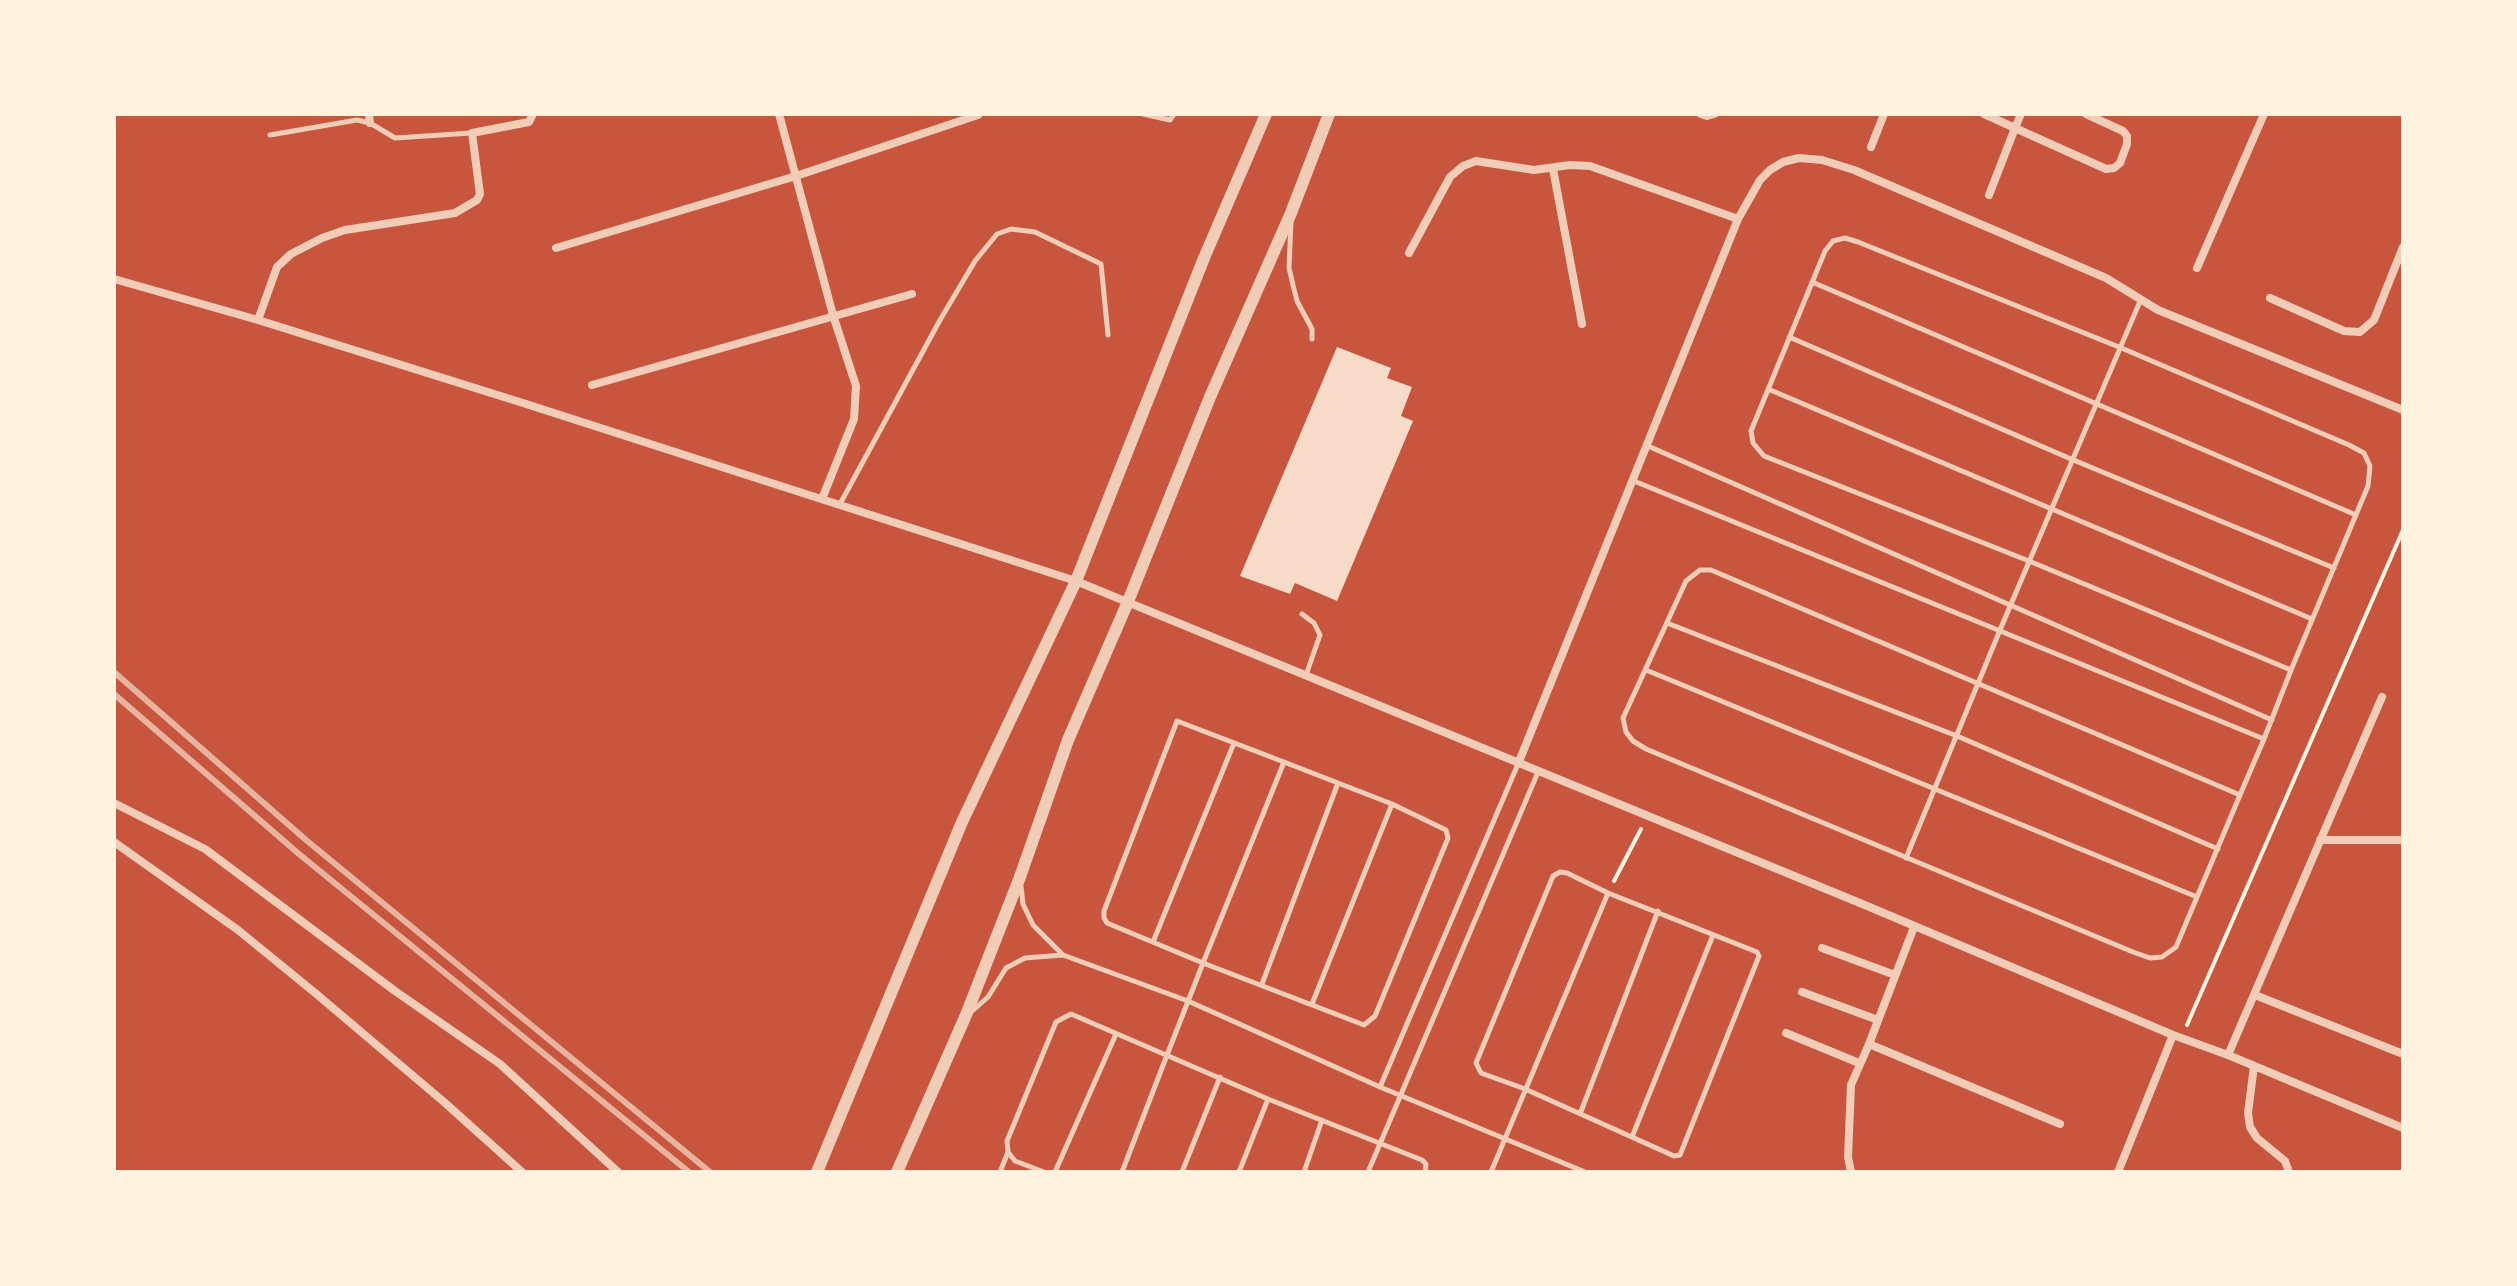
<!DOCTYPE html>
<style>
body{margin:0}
#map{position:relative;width:2517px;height:1286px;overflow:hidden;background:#c8553d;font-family:"IBM Plex Sans",sans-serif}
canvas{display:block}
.frame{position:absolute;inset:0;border:116px solid #fff3e0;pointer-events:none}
</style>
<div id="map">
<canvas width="2517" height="1286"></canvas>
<div class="frame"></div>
</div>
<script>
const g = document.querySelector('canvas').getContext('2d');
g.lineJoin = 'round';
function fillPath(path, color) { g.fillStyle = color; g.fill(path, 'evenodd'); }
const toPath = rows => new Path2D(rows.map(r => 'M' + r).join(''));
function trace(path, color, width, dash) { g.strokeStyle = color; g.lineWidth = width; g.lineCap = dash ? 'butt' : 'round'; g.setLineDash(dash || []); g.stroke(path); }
const building = toPath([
 [1337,347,1391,368,1387,378,1412,387,1401,416,1413,421,1337,601,1295,583,1290,594,1240,576]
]);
const path = toPath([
 [1614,881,1641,829],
 [2187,1025,2403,530]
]);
const service = toPath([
 [1143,114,1170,120,1174,114],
 [270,135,357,120,370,123,395,138,471,133],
 [1291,222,1289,268,1293,285,1297,301,1312,329,1312,339],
 [1812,282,2356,515],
 [1789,337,2071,459,2334,568],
 [1768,389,2312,619],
 [1648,446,2272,720],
 [1634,481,2264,739],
 [840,504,940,320,975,261,997,234,1011,229,1035,232,1101,264,1108,335],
 [1302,614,1314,623,1320,635,1306,675],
 [1667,623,1957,736,2218,849],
 [1646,670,2197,897],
 [2240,795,1711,570,1700,570,1686,581,1623,718,1626,732,1633,741,1646,749,2133,952,2150,958,2162,957,2176,947,2197,897,2240,795,2264,739,2291,670,2368,486,2370,466,2364,453,2349,445,2119,347,1858,242,1845,238,1833,241,1825,251,1751,431,1753,443,1764,456,2029,561,2291,670],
 [1906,858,2000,630,2141,299],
 [1560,872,1567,873,1608,893,1757,952,1759,956,1680,1155,1674,1156,1525,1089,1481,1073,1476,1063,1553,876,1560,872],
 [1021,886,1023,904,1033,925,1063,955,1188,1001,1380,1087,1585,1172],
 [1153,942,1234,743],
 [1262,984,1338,783],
 [1312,1004,1392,804],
 [971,1012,988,997,1006,968,1025,958,1063,955],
 [1380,1087,1518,764],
 [1580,1114,1658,911],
 [1632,1137,1713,935],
 [1008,1152,1015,1161,1044,1172],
 [1000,1172,1008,1152,1007,1141,1056,1022,1071,1014,1268,1099,1422,1160,1426,1164,1425,1172],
 [1055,1172,1116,1034],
 [1122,1172,1167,1055,1203,963,1284,762,1392,804,1446,830,1448,838,1375,1016,1364,1025,1203,963,1107,923,1104,918,1104,911,1177,721,1284,762],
 [1182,1172,1220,1077],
 [1239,1172,1268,1099],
 [1304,1172,1322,1120],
 [1368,1172,1538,772],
 [1491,1172,1608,893]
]);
const minor = toPath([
 [369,114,370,123],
 [779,114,833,315,856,386,854,419,822,499],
 [1701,114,1707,116,1714,114],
 [1984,114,2015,128,2021,114],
 [1871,147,1884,114],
 [1553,169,1582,324],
 [1989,195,2015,128,2106,169,2114,168,2120,163,2127,144,2127,136,2123,131,2086,114],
 [556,248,796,176,978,115],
 [1409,253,1450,177,1463,166,1476,161,1534,170,1570,165,1590,166,1738,219],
 [2197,268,2264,114],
 [114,279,258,320,523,403,1076,581,1860,903,2173,1035,2228,1055,2403,1128],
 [2270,298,2344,331,2360,332,2374,320,2403,247],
 [258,320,277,267,291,254,322,238,345,230,455,213,477,200,480,194,472,133,529,122,533,114],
 [592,385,912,294],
 [1518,764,1738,219,1760,180,1770,170,1783,162,1799,158,1822,160,1854,170,2106,278,2158,310,2403,410],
 [114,803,205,849,395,991,500,1064,618,1172],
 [2320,840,2403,840],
 [114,842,238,930,314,992,444,1102,522,1172],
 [1822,948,1895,975],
 [1802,992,1878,1020],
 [2255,995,2403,1054],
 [1786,1033,1859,1063],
 [1869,1044,2060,1124],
 [2228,1055,2382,697],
 [2254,1066,2248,1113,2250,1127,2257,1138,2285,1161,2289,1172],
 [1851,1172,1848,1157,1851,1085,1869,1044,1914,927],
 [2118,1172,2173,1035]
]);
const tertiary = toPath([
 [817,1172,962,822,1076,581,1204,258,1266,114],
 [897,1172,966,1015,1020,877,1068,740,1127,604,1210,397,1291,213,1329,114]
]);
const rail = toPath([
 [114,672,306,840,710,1172],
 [114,694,299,854,689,1172]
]);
fillPath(building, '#f7dbc8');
trace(path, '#fff3e0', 4);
trace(service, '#f1ccb7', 5);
trace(minor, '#f1ccb7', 8);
trace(tertiary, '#f1ccb7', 12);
trace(rail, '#e9b49f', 6);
</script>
